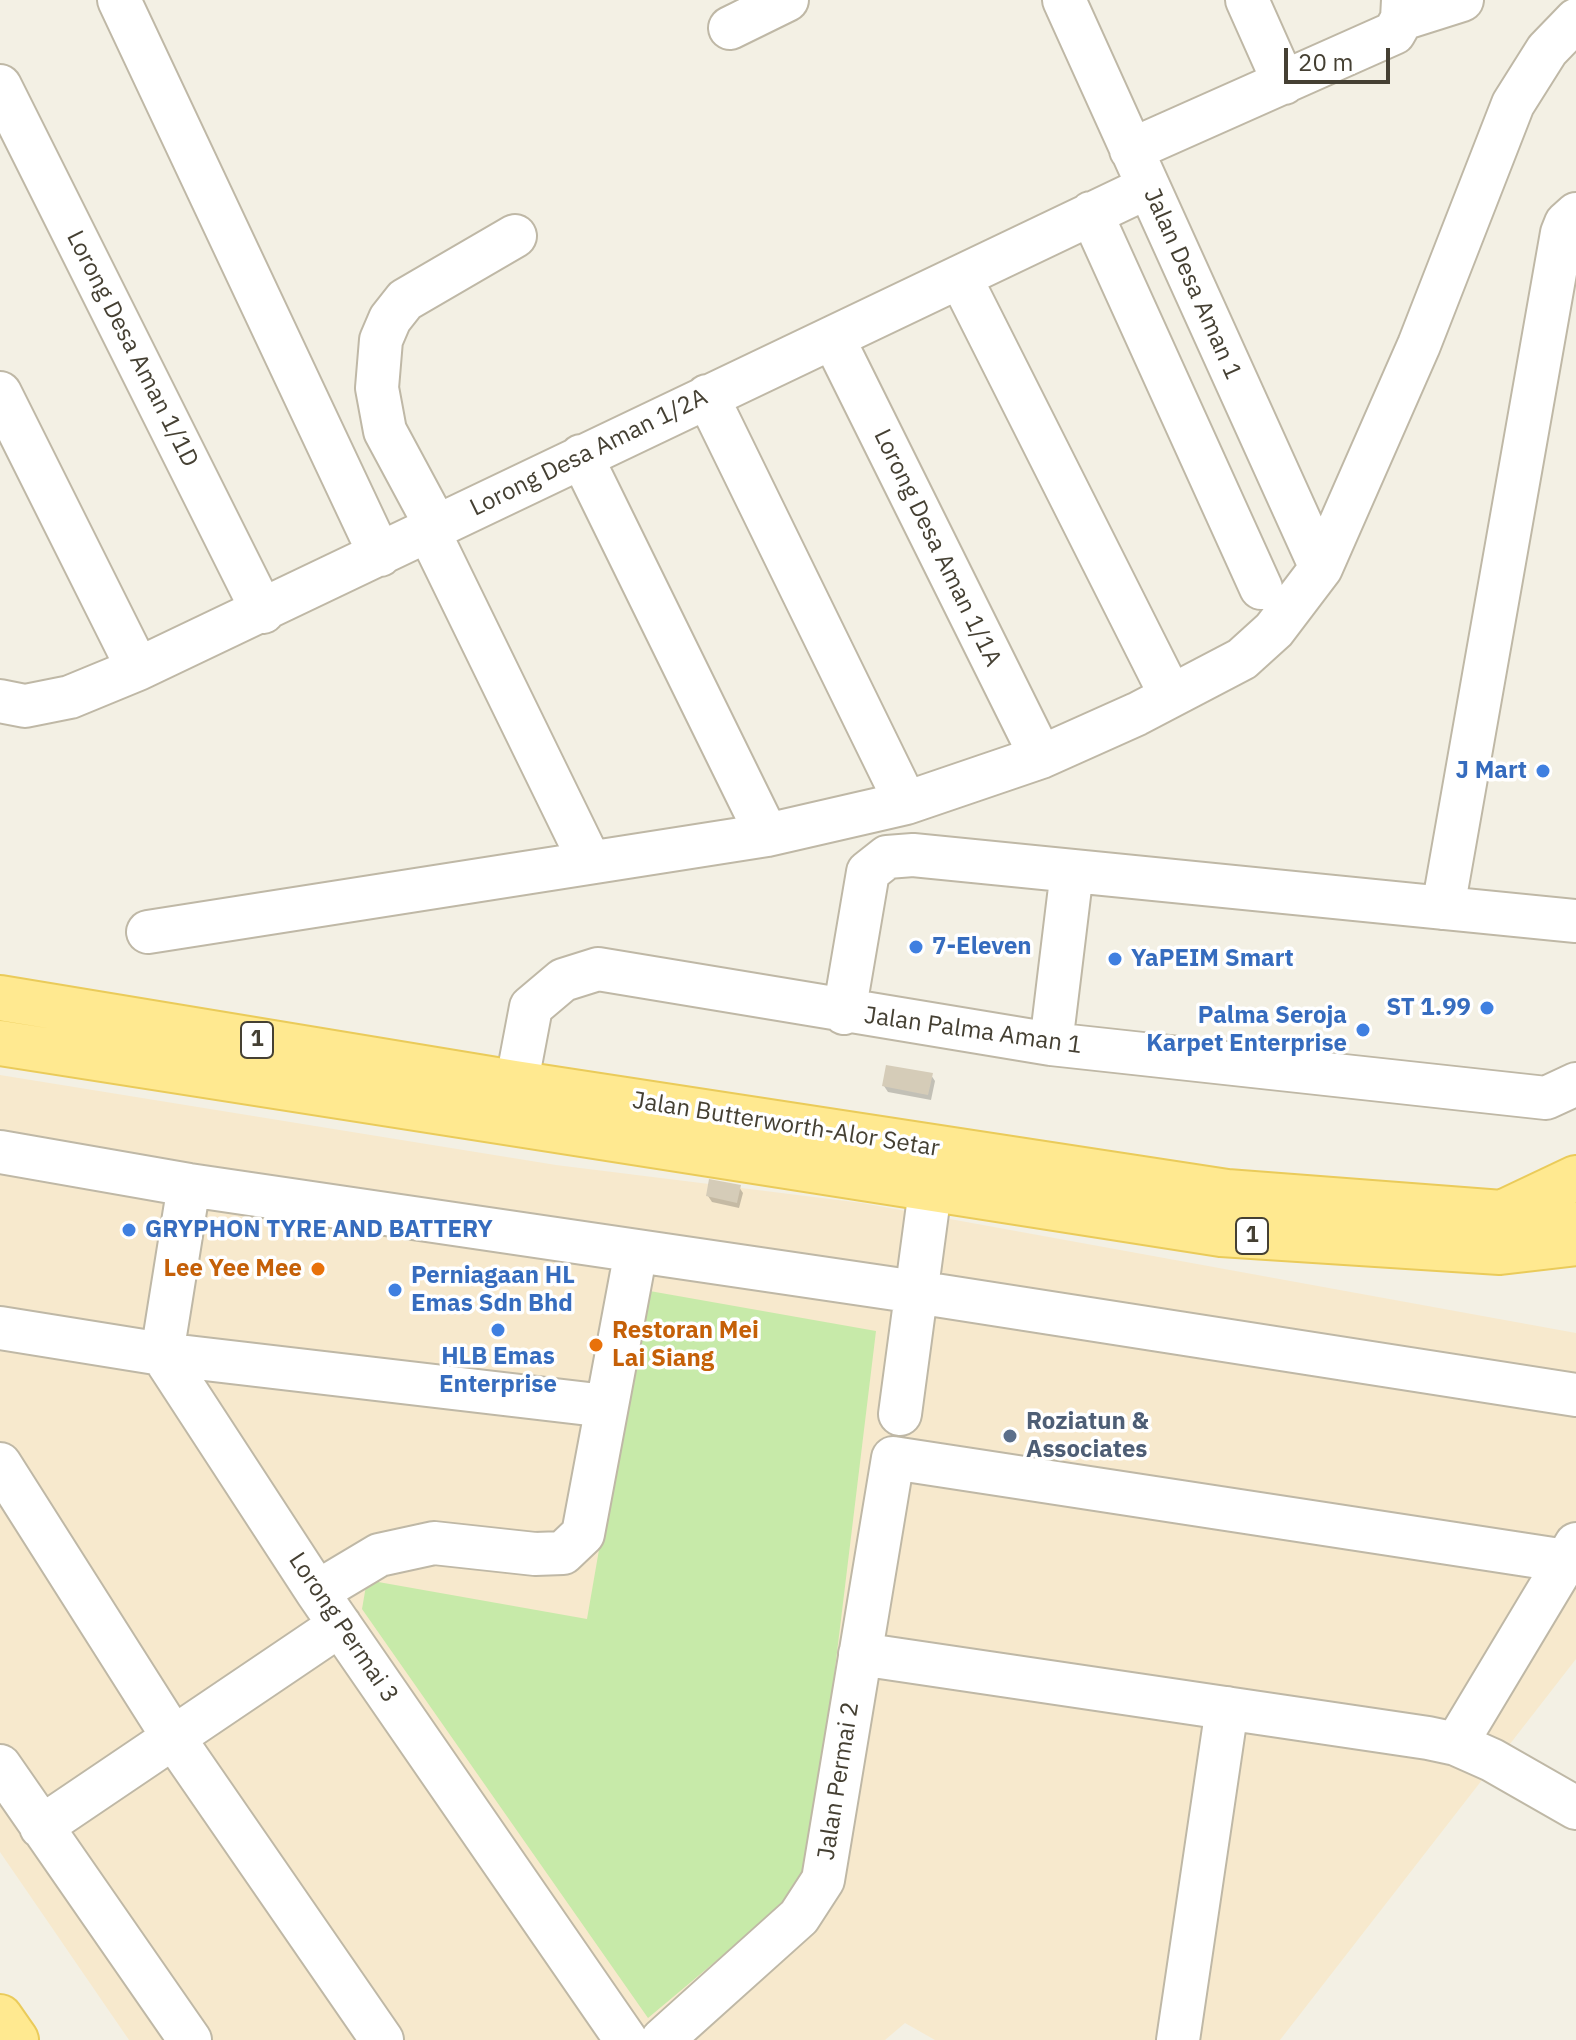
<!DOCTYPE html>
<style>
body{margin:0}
#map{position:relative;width:1576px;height:2040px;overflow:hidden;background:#f3f0e4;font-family:"IBM Plex Sans",sans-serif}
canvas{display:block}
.scale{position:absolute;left:1284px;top:48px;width:106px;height:36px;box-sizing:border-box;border:4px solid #454033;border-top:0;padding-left:10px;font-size:24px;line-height:28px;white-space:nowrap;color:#454033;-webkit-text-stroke:6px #fff;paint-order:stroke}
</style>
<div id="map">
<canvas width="1576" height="2040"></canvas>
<div class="scale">20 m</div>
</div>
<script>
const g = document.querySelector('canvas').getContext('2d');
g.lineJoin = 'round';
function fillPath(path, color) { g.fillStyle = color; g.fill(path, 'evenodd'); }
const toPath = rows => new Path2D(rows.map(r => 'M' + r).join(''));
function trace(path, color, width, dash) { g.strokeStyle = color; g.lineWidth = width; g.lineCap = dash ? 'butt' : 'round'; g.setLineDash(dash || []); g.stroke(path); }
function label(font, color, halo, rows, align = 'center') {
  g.font = font + ' "IBM Plex Sans",sans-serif'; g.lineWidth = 7; g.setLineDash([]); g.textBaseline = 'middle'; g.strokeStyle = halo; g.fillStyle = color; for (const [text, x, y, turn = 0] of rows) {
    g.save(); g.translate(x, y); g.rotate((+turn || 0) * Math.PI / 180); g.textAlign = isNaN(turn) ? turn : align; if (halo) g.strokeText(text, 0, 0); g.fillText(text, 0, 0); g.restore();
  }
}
const commercial = toPath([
 [0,1075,556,1165,862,1203,1576,1333,1576,1659,1280,2040,935,2040,905,2023,885,2040,129,2040,0,1852]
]);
const green = toPath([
 [644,1290,876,1331,809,1883,648,2018,362,1609,367,1580,587,1619]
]);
const shadow = toPath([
 [931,1075,935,1081,931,1100,888,1092,884,1086],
 [739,1187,743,1193,739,1208,712,1202,708,1196]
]);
const building = toPath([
 [886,1065,933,1073,928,1095,882,1086],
 [709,1179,741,1185,737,1203,706,1196]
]);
const minor = toPath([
 [119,0,380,555],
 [1064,0,1321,568],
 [1247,0,1284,83],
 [1402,19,1462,0],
 [730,28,787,0],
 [0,86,263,612],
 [1131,150,1394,33,1402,19,1403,0],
 [1091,213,1261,588],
 [960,277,1171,696],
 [833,338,1041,757],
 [0,393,138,669],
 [707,396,906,803],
 [581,456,767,835],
 [436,526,385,431,377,388,381,340,390,319,405,300,515,236],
 [428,530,590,862],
 [0,701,25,706,70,697,138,669,1148,187],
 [1443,908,1562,233,1566,223,1576,214],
 [148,932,767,835,906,803,1041,757,1137,714,1242,659,1274,630,1321,568,1419,345,1513,104,1547,50,1576,20],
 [844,1013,868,872,887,857,913,855,1576,921],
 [1051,1044,1072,871],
 [510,1118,531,1007,563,980,598,969,1051,1044,1546,1098,1576,1084],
 [0,1152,189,1185,916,1292,1576,1395],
 [189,1185,162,1354,317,1592,626,2040],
 [0,1328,162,1354,606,1406],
 [900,1414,935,1153],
 [0,1464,173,1737,382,2040],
 [317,1592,379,1555,434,1543,535,1554,563,1553,583,1534,636,1251],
 [860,1654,1428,1738,1456,1744,1492,1760,1576,1808],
 [1456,1744,1576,1544],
 [0,1766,190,2040],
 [41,1827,340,1625],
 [662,2040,799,1917,823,1880,893,1458,1566,1561],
 [1178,2040,1227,1708]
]);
const major = toPath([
 [0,998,514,1083,1227,1192,1502,1213,1576,1225],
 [0,1043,1221,1234,1500,1252,1576,1243],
 [1502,1213,1576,1178],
 [0,2017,16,2040]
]);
const markers = [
 [1543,771,8,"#3f7fe0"],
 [916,947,8,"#3f7fe0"],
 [1115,959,8,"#3f7fe0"],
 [1487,1008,8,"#3f7fe0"],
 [1363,1030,8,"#3f7fe0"],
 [129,1230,8,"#3f7fe0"],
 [318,1269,8,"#e8710a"],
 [395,1290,8,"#3f7fe0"],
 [498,1330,8,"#3f7fe0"],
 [596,1345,8,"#e8710a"],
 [1010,1436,8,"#5c6f8a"]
];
const shields = [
 [257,1040,32],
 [1252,1236,32]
];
const shieldNames = [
 ["1",257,1040],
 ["1",1252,1236]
];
const streetNames = [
 ["Jalan Desa Aman 1",1192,284,66],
 ["Lorong Desa Aman 1/1D",132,349,63],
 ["Lorong Desa Aman 1/2A",589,453,-26],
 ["Lorong Desa Aman 1/1A",937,548,64],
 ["Jalan Palma Aman 1",973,1031,8],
 ["Jalan Butterworth-Alor Setar",786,1125,9],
 ["Lorong Permai 3",343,1628,56],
 ["Jalan Permai 2",839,1781,-81]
];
const shopNames = [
 ["J Mart",1527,771,"right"],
 ["7-Eleven",932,947],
 ["YaPEIM Smart",1131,959],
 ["ST 1.99",1471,1008,"right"],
 ["Palma Seroja",1347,1016,"right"],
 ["Karpet Enterprise",1347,1044,"right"],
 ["GRYPHON TYRE AND BATTERY",145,1230],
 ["Perniagaan HL",411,1276],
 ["Emas Sdn Bhd",411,1304],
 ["HLB Emas",498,1357,"center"],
 ["Enterprise",498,1385,"center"]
];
const foodNames = [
 ["Lee Yee Mee",302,1269],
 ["Restoran Mei",612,1331,"left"],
 ["Lai Siang",612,1359,"left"]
];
const serviceNames = [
 ["Roziatun &",1026,1422],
 ["Associates",1026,1450]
];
fillPath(commercial, '#f7e9cd');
fillPath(green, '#c7eaa9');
fillPath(shadow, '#0003');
fillPath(building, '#d5ccb8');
trace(minor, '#bfb8a6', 46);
trace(major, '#eacb5a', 48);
trace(minor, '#fff', 42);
trace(major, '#ffe990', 44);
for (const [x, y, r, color] of markers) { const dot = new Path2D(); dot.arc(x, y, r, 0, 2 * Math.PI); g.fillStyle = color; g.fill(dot); trace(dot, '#fff', 3); }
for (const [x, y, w] of shields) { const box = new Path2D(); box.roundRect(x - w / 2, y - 18, w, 36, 6); g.fillStyle = '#fff'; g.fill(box); trace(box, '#454033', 2); }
label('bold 22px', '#454033', null, shieldNames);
label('24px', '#454033', '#fff', streetNames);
label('bold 24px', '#366cbe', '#fff', shopNames, 'left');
label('bold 24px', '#c56008', '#fff', foodNames, 'right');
label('bold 24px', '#4e5e75', '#fff', serviceNames, 'left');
</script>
